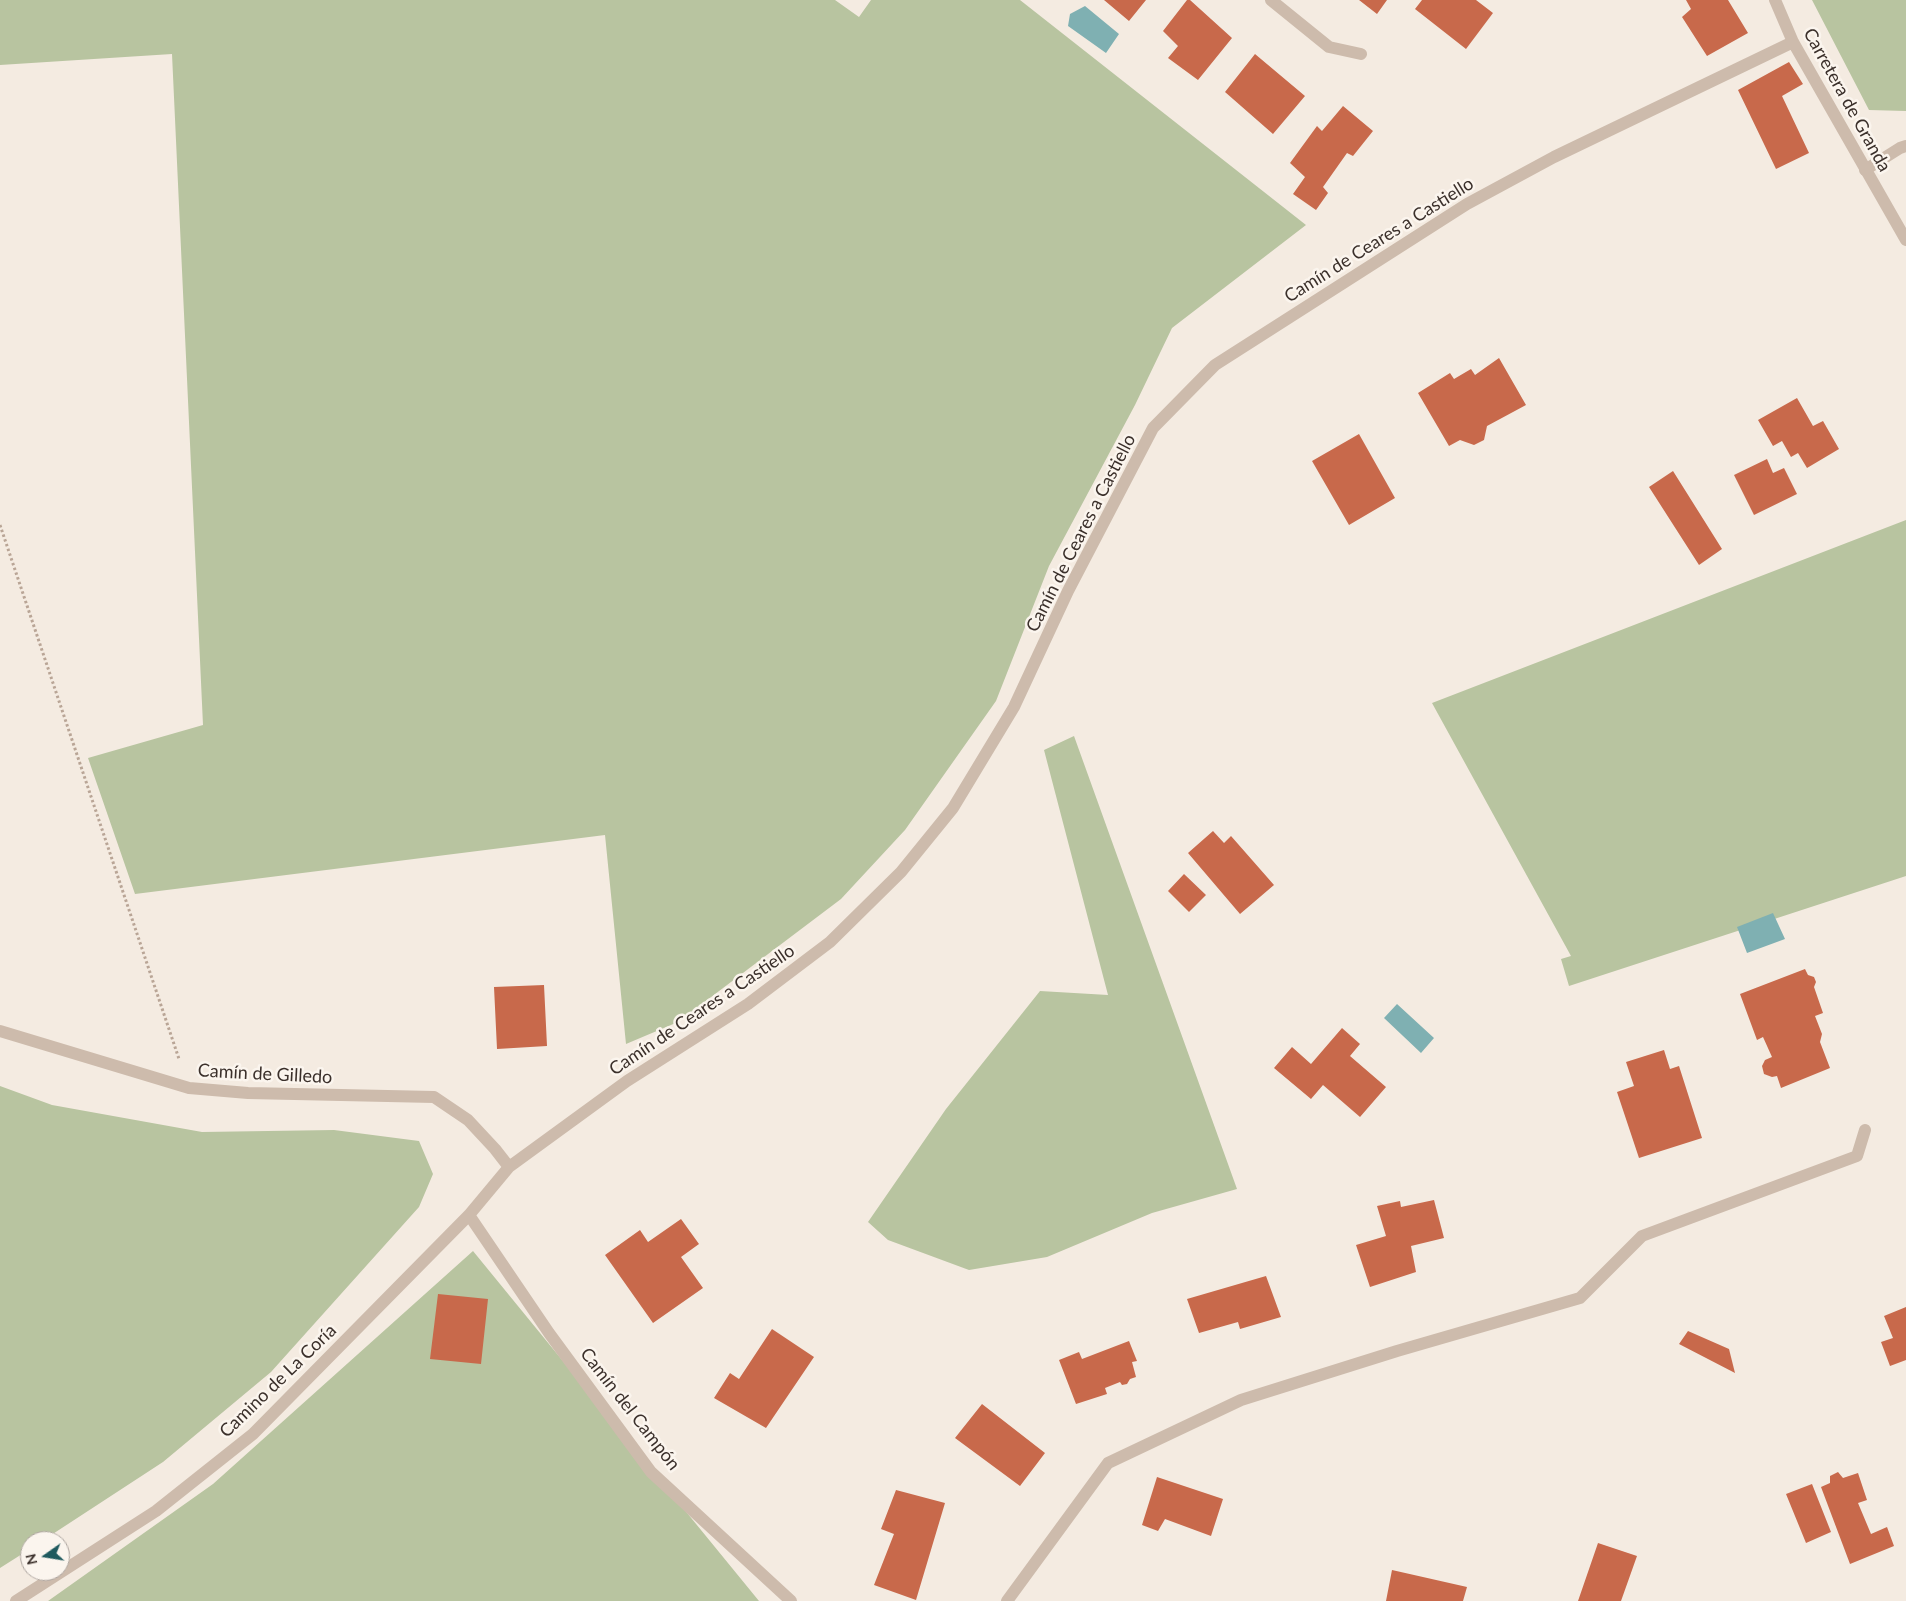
<!DOCTYPE html>
<meta charset="utf-8">
<style>
body{margin:0}
#map{position:relative;width:1906px;height:1601px;overflow:hidden;background:#f4ebe1;font-family:Lato,sans-serif}
canvas{display:block}
.north{position:absolute;left:20px;top:1531px;width:50px;height:50px;box-sizing:border-box;background:#fbf5ee;border:1px solid #aea6a0;border-radius:50%;rotate:257deg;font-size:14px;font-weight:700;line-height:20px;text-align:center;color:#3b302b}
.north::after{content:'';display:block;margin:auto;width:18px;height:22px;background:#1f5a5e;clip-path:polygon(50% 0,100% 100%,50% 72%,0 100%)}
</style>
<div id="map">
<canvas width="1906" height="1601"></canvas>
<div class="north">N</div>
</div>
<script>
const g = document.querySelector('canvas').getContext('2d');
g.lineJoin = 'round';
function fillPath(path, color) { g.fillStyle = color; g.fill(path, 'evenodd'); }
const toPath = rows => new Path2D(rows.map(r => 'M' + r).join(''));
function trace(path, color, width, dash) { g.strokeStyle = color; g.lineWidth = width; g.lineCap = dash ? 'butt' : 'round'; g.setLineDash(dash || []); g.stroke(path); }
function label(font, color, halo, rows, align = 'center') {
  g.font = font + ' Lato,sans-serif'; g.lineWidth = 5; g.setLineDash([]); g.textBaseline = 'middle'; g.strokeStyle = halo; g.fillStyle = color; for (const [text, x, y, turn = 0] of rows) {
    g.save(); g.translate(x, y); g.rotate((+turn || 0) * Math.PI / 180); g.textAlign = isNaN(turn) ? turn : align; if (halo) g.strokeText(text, 0, 0); g.fillText(text, 0, 0); g.restore();
  }
}
const green = toPath([
 [0,0,835,0,859,17,871,0,1020,0,1306,225,1172,328,1135,405,1049,566,996,701,905,830,841,899,678,1022,626,1044,605,835,135,894,88,758,203,725,172,54,0,65],
 [1812,0,1906,0,1906,111,1869,110],
 [1906,520,1906,876,1569,986,1561,959,1571,956,1432,703],
 [1074,736,1237,1189,1152,1213,1047,1257,969,1270,888,1240,868,1222,946,1109,1040,991,1108,995,1044,750],
 [0,1086,52,1105,202,1132,334,1130,419,1141,433,1174,419,1207,271,1372,163,1462,42,1541,30,1541,30,1549,0,1568],
 [473,1251,759,1601,48,1601,213,1484]
]);
const water = toPath([
 [1085,6,1119,34,1106,53,1068,26,1070,14],
 [1773,913,1785,939,1747,953,1737,927],
 [1397,1004,1434,1038,1421,1053,1384,1018]
]);
const building = toPath([
 [1104,0,1146,0,1129,21],
 [1187,0,1190,0,1232,38,1198,80,1168,58,1178,46,1163,31],
 [1359,0,1387,0,1377,14],
 [1422,0,1476,0,1493,13,1466,49,1415,9],
 [1686,0,1728,0,1748,33,1707,56,1682,17,1691,9],
 [1255,54,1305,96,1273,134,1225,92],
 [1789,62,1803,84,1782,96,1809,153,1776,169,1738,90],
 [1343,106,1373,131,1353,156,1347,153,1323,187,1328,193,1316,210,1293,194,1305,177,1290,163,1317,126,1322,131],
 [1499,358,1526,405,1487,426,1484,440,1474,445,1460,440,1449,446,1418,393,1450,373,1454,379,1471,369,1475,375],
 [1797,398,1813,426,1823,421,1839,449,1807,468,1798,453,1791,457,1782,441,1773,446,1758,420],
 [1359,434,1395,498,1349,525,1312,461],
 [1767,459,1773,473,1784,468,1797,494,1754,515,1734,475],
 [1673,471,1722,549,1699,565,1649,487],
 [1213,831,1224,843,1231,836,1274,885,1240,914,1188,853],
 [1184,874,1206,895,1189,912,1168,891],
 [1805,969,1808,975,1814,977,1816,982,1814,987,1823,1013,1815,1016,1822,1034,1820,1042,1830,1068,1781,1088,1777,1076,1772,1077,1764,1074,1762,1066,1765,1060,1772,1057,1763,1037,1757,1040,1740,994],
 [544,985,547,1046,497,1049,494,987],
 [1342,1028,1360,1044,1350,1056,1386,1087,1360,1117,1323,1085,1311,1099,1274,1068,1292,1047,1311,1064],
 [1664,1050,1670,1069,1679,1066,1702,1138,1639,1158,1617,1092,1634,1086,1626,1062],
 [1434,1200,1444,1238,1411,1246,1416,1272,1370,1287,1356,1245,1386,1236,1377,1206,1400,1201,1401,1207],
 [681,1219,699,1244,681,1257,703,1288,653,1323,605,1255,640,1230,648,1242],
 [1266,1276,1281,1317,1240,1329,1238,1322,1199,1333,1187,1299],
 [438,1294,488,1299,481,1364,430,1359],
 [1906,1307,1906,1360,1890,1366,1881,1342,1893,1338,1884,1316],
 [772,1329,814,1357,766,1428,714,1398,730,1373,739,1379],
 [1688,1331,1729,1349,1735,1373,1679,1344],
 [1129,1341,1137,1361,1132,1362,1136,1377,1130,1379,1127,1384,1122,1385,1120,1382,1105,1388,1107,1394,1076,1404,1059,1360,1079,1352,1082,1359],
 [982,1404,1045,1453,1020,1486,955,1438],
 [1838,1472,1843,1478,1858,1473,1867,1500,1858,1503,1871,1534,1887,1527,1894,1546,1850,1564,1821,1487,1830,1483,1830,1476],
 [1157,1477,1223,1499,1211,1536,1165,1519,1158,1531,1142,1525],
 [1812,1484,1831,1532,1806,1543,1786,1494],
 [896,1490,945,1503,916,1600,874,1585,894,1534,881,1529],
 [1598,1543,1637,1556,1621,1601,1578,1601],
 [1392,1570,1467,1587,1463,1601,1386,1601]
]);
const path = toPath([
 [0,525,179,1059]
]);
const service = toPath([
 [1271,0,1329,47,1361,54],
 [1865,170,1900,148,1906,146],
 [1007,1601,1108,1463,1241,1400,1397,1351,1580,1298,1642,1236,1857,1156,1865,1130]
]);
const minor = toPath([
 [1775,0,1793,42,1906,240],
 [0,1031,189,1088,248,1093,434,1097,468,1120,495,1149,509,1167],
 [469,1215,549,1333,651,1472,791,1601],
 [16,1601,156,1511,253,1434,469,1215,509,1167,627,1081,748,1004,830,942,901,872,953,808,1014,707,1068,591,1153,428,1215,365,1467,204,1554,157,1793,42]
]);
const streetNames = [
 ["Carretera de Granda",1847,100,61],
 ["Camín de Ceares a Castiello",1379,240,-32],
 ["Camín de Ceares a Castiello",1081,533,-63],
 ["Camín de Ceares a Castiello",702,1010,-34],
 ["Camín de Gilledo",265,1074,3],
 ["Camino de La Coría",278,1381,-44],
 ["Camín del Campón",630,1409,52]
];
fillPath(green, '#b8c4a0');
fillPath(water, '#7fb0b2');
fillPath(building, '#c8694b');
trace(path, '#b9a596', 3, [2.5, 2.5]);
trace(service, '#cdbbac', 12);
trace(minor, '#cdbbac', 12);
label('18px', '#3b302b', '#fbf5ee', streetNames);
</script>
